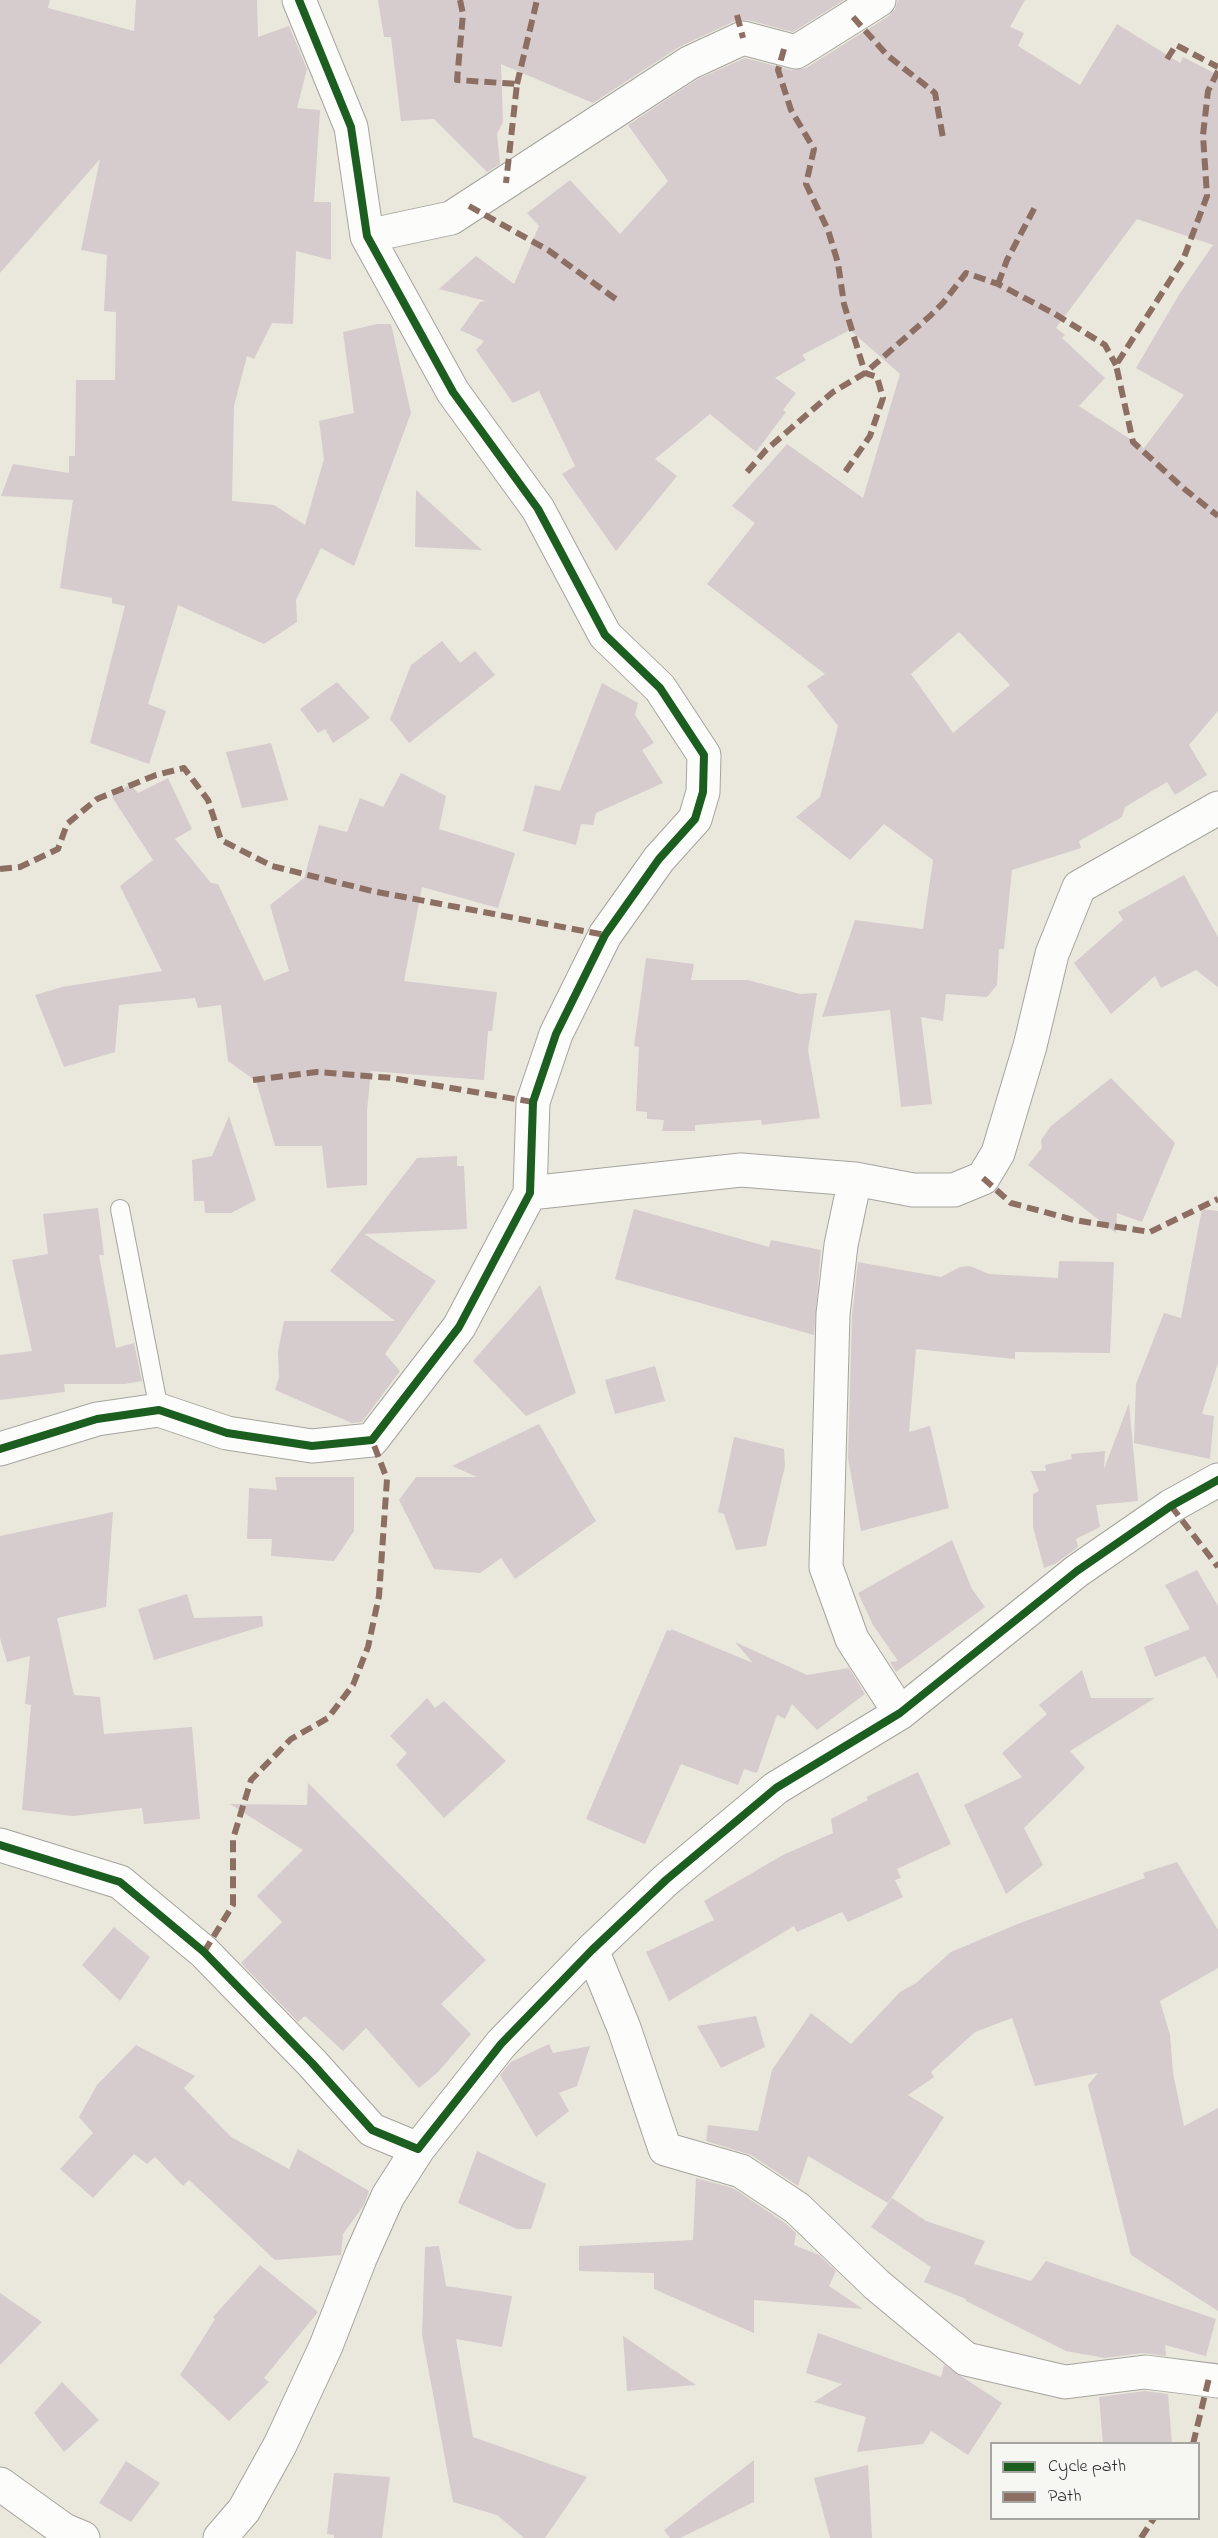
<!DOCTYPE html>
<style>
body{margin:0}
#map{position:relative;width:1218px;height:2538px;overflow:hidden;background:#eae8dd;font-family:"Indie Flower",sans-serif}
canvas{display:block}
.legend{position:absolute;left:990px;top:2442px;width:210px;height:78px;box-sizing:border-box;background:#f6f6f2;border:2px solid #a5a5a2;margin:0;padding:8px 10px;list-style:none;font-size:18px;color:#2b2b2b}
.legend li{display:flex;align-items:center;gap:12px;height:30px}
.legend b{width:30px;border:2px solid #a5a5a2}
</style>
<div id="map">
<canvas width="1218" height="2538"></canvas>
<ul class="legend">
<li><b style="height:8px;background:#1b5e20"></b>Cycle path</li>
<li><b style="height:8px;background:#8d6e63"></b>Path</li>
</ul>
</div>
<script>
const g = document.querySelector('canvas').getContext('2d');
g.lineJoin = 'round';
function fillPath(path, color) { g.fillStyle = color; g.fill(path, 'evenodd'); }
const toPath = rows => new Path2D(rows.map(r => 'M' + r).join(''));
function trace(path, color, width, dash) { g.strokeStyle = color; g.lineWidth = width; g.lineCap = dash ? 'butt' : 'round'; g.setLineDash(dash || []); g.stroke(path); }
const building = toPath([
 [0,0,50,0,48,8,134,31,136,0,257,0,258,37,289,26,307,69,297,108,320,110,314,202,331,202,331,260,296,251,293,324,272,323,254,359,247,356,234,406,232,501,274,505,305,525,324,459,319,421,354,413,343,332,377,324,391,324,411,413,354,566,321,548,296,600,297,622,264,644,178,605,148,704,166,711,149,764,90,743,125,606,112,603,112,598,60,588,73,500,1,496,13,464,69,473,69,456,75,456,76,380,115,380,116,312,104,311,107,255,81,250,100,159,0,273],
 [378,0,844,0,793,32,748,20,735,21,679,47,593,103,501,64,503,122,497,134,500,164,487,172,434,119,401,121,391,37,384,37],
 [898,0,1025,0,1010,27,1024,33,1018,46,1080,85,1117,24,1180,63,1183,57,1218,75,1218,711,1189,745,1207,775,1175,795,1167,782,1125,807,1122,817,1079,841,1081,848,1012,870,1004,949,999,949,997,985,987,997,946,994,943,1021,921,1017,932,1104,901,1107,890,1010,822,1017,855,920,923,929,933,860,884,824,850,860,796,817,820,797,838,726,807,686,825,674,707,584,755,523,732,506,787,444,863,498,900,374,850,330,802,355,806,360,775,378,796,393,783,410,786,412,756,452,710,414,655,459,677,476,616,551,562,474,575,466,539,391,513,403,476,350,484,341,460,330,480,302,486,301,439,289,476,256,514,284,539,226,527,213,570,180,620,234,668,181,628,125,698,79,745,58,791,70,806,68,889,16,895,9],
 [1137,219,1213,245,1180,293,1136,368,1184,395,1144,448,1079,406,1105,378,1062,338,1065,335,1056,328],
 [959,632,1010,685,953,733,911,674],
 [416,490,482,550,415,547],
 [442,641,460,663,475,651,495,675,409,743,390,719,411,665],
 [337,682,370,718,333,743,325,729,318,733,300,709],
 [602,683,638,703,635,715,654,743,642,750,663,783,596,813,593,825,581,824,576,845,523,831,535,785,560,791],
 [271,743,288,800,242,808,226,752],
 [401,773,446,796,439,829,515,853,498,908,422,887,404,981,497,992,492,1031,488,1031,484,1080,371,1071,367,1110,367,1185,327,1188,322,1146,275,1146,256,1081,228,1061,221,1005,198,1008,195,998,119,1005,115,1052,64,1067,35,995,62,987,162,971,120,886,153,860,112,797,130,784,138,793,168,778,192,829,175,839,211,883,218,884,264,981,289,971,270,905,304,878,319,825,347,832,360,798,383,807],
 [1184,875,1218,937,1218,987,1196,970,1161,988,1155,976,1111,1014,1074,963,1123,920,1118,912],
 [646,958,694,964,691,980,748,980,800,994,817,993,808,1050,820,1118,762,1125,761,1120,695,1125,695,1131,662,1131,664,1120,647,1119,647,1112,636,1111,639,1047,634,1046],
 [1111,1078,1175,1143,1142,1222,1117,1213,1116,1233,1028,1165,1042,1148,1041,1140,1051,1126],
 [229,1116,256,1200,231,1213,205,1213,204,1201,194,1201,192,1160,212,1156],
 [457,1156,457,1166,464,1166,467,1229,364,1234,436,1281,385,1354,400,1371,362,1422,352,1423,275,1390,279,1377,278,1352,284,1321,395,1321,330,1271,417,1158],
 [98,1208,104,1255,99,1255,116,1348,134,1343,142,1381,125,1384,64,1384,65,1392,0,1400,0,1355,32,1351,12,1260,48,1254,43,1214],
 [634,1209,769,1247,771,1240,821,1250,814,1335,615,1279],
 [1202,1209,1218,1211,1218,1363,1202,1414,1214,1416,1210,1459,1134,1443,1136,1384,1164,1313,1181,1318],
 [1059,1261,1114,1262,1110,1353,1015,1352,1015,1359,916,1349,909,1432,930,1426,949,1508,861,1531,848,1458,852,1315,858,1262,941,1277,960,1267,970,1266,989,1274,1058,1278],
 [540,1285,576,1393,526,1416,473,1361],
 [655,1366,665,1401,615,1414,605,1380],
 [1129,1403,1138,1501,1096,1505,1100,1527,1076,1539,1078,1547,1055,1564,1044,1568,1033,1527,1033,1494,1039,1491,1031,1471,1046,1471,1045,1465,1072,1459,1071,1454,1105,1451,1104,1469],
 [539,1424,596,1521,515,1579,501,1558,480,1573,434,1569,399,1500,416,1477,477,1477,452,1466],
 [734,1437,784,1449,785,1466,766,1546,736,1550,724,1514,718,1512],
 [275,1477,354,1477,354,1531,334,1561,271,1556,272,1539,247,1539,249,1488,277,1490],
 [113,1512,106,1607,57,1618,74,1695,100,1697,104,1734,192,1727,200,1819,144,1824,142,1808,73,1816,22,1810,31,1705,25,1704,30,1656,7,1662,0,1638,0,1536],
 [952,1540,972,1589,985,1607,896,1672,890,1662,898,1661,873,1625,858,1593],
 [1197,1570,1218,1606,1218,1679,1205,1656,1155,1677,1144,1647,1190,1629,1165,1585],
 [187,1594,194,1618,262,1616,263,1626,154,1660,138,1609],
 [671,1629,753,1663,735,1642,807,1675,849,1668,865,1694,817,1730,792,1704,785,1719,777,1715,757,1773,744,1769,738,1785,681,1764,645,1844,586,1819,667,1630,671,1631],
 [1082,1670,1091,1698,1155,1698,1070,1751,1085,1768,1024,1828,1043,1865,1006,1894,964,1805,1022,1777,1002,1753,1047,1714,1039,1705],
 [427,1698,435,1708,444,1701,506,1761,444,1818,396,1765,407,1753,390,1736],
 [918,1772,951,1844,897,1869,901,1878,895,1880,903,1897,848,1922,842,1912,797,1932,794,1926,669,2001,646,1952,714,1920,704,1901,783,1855,833,1833,831,1819,868,1800,866,1797],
 [308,1783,486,1960,441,2004,471,2034,438,2072,419,2088,366,2028,343,2051,305,2016,298,2022,241,1963,282,1922,257,1896,303,1850,230,1804,307,1805],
 [1177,1862,1218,1930,1218,1968,1160,2001,1170,2035,1173,2073,1184,2126,1218,2108,1218,2311,1131,2255,1088,2085,1098,2073,1035,2086,1012,2018,975,2032,931,2072,934,2077,908,2095,944,2117,888,2203,808,2156,798,2186,751,2155,706,2141,708,2125,758,2131,772,2070,811,2013,851,2044,900,1992,916,1983,951,1952,1020,1923,1145,1878,1143,1873],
 [114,1927,150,1957,120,2001,82,1965],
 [756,2016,765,2047,721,2068,697,2026],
 [549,2044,553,2053,590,2046,577,2086,559,2093,569,2111,536,2137,500,2075,511,2062],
 [136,2045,195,2076,184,2088,231,2137,289,2169,298,2149,369,2191,364,2205,343,2234,341,2255,275,2260,189,2180,183,2186,155,2157,147,2164,134,2154,93,2198,60,2169,93,2133,79,2117,97,2085],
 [477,2151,546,2184,531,2229,517,2229,458,2203],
 [696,2178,733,2188,785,2223,796,2233,794,2245,819,2255,836,2271,829,2286,863,2309,754,2300,754,2333,654,2289,654,2273,579,2271,579,2246,693,2240],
 [892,2198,926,2221,985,2241,974,2264,1031,2281,1046,2261,1216,2319,1206,2356,1165,2345,1166,2356,1143,2353,1105,2358,1066,2351,966,2301,966,2299,924,2282,931,2267,871,2227],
 [439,2246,446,2286,512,2296,502,2347,456,2339,473,2437,587,2477,545,2538,524,2538,497,2515,453,2502,422,2335,425,2247],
 [260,2265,318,2312,264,2378,269,2382,229,2421,180,2375,215,2319,213,2317],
 [0,2293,42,2322,0,2365],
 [818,2333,941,2377,944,2365,1002,2403,968,2455,931,2431,923,2444,857,2452,866,2417,814,2402,842,2384,806,2373],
 [623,2336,696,2385,627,2391],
 [62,2382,99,2420,64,2452,34,2413],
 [1145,2391,1168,2394,1172,2444,1103,2444,1099,2397],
 [754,2460,754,2502,680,2538,670,2538,664,2530],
 [126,2461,160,2483,131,2522,99,2503],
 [868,2465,872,2538,830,2538,814,2478],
 [334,2473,390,2477,382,2538,334,2538,334,2535,327,2534]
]);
const service = toPath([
 [120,1209,159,1410]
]);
const minor = toPath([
 [367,236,451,218,689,63,743,38,796,52,879,0],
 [855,1179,841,1245,833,1314,826,1567,852,1639,900,1713],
 [530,1193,741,1170,855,1179,913,1190,954,1190,983,1178,998,1153,1030,1046,1052,954,1079,887,1218,808],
 [0,1449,97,1419,159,1410,227,1433,312,1446,372,1440,459,1327,530,1193,533,1102,556,1034,605,935,659,859,695,819,703,792,704,755,660,688,605,635,538,509,453,392,367,236,351,127,299,0],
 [0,1845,120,1882,204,1952,312,2063,372,2130,418,2149,501,2044,592,1950,666,1880,776,1788,900,1713,1077,1571,1171,1506,1218,1480],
 [592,1950,624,2028,665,2149,741,2171,797,2208,877,2285,966,2359,1065,2382,1145,2372,1218,2381],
 [0,2484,64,2530,83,2538],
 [220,2538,244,2510,280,2445,326,2346,361,2256,388,2196,418,2149]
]);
const quiet = toPath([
 [460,0,463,14,457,80,517,84,506,183],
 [737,15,743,38],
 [853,17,887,55,935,93,943,138],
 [784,49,778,70,791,110,814,149,806,184,828,230,838,263,844,304,865,373,877,377,883,398,870,436,843,475],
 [1167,59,1176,45,1218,67],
 [1218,71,1208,91,1203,135,1207,196,1183,260,1116,365,1133,442,1182,487,1218,516],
 [517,84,537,0],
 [469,206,548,250,617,300],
 [998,284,1007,260,1035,207],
 [747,472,766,450,833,392,865,373,930,316,943,303,966,273,998,284,1055,314,1105,345,1116,365],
 [0,869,20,867,58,849,67,824,97,799,156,775,184,768,208,800,221,840,272,866,372,891,605,935],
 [253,1080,317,1072,392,1078,533,1102],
 [983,1178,1011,1203,1074,1220,1150,1232,1218,1199],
 [1171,1506,1218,1567],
 [204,1952,233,1905,233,1839,251,1780,291,1739,328,1718,353,1685,368,1647,379,1596,387,1479,372,1440],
 [1193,2444,1209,2378],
 [1141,2538,1154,2518]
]);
const cycleway = toPath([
 [0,1449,97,1419,159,1410,227,1433,312,1446,372,1440,459,1327,530,1193,533,1102,556,1034,605,935,659,859,695,819,703,792,704,755,660,688,605,635,538,509,453,392,367,236,351,127,299,0],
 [0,1845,120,1882,204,1952,312,2063,372,2130,418,2149,501,2044,592,1950,666,1880,776,1788,900,1713,1077,1571,1171,1506,1218,1480]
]);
fillPath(building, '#d6cbcd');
trace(service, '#a5a49e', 20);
trace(minor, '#a5a49e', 35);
trace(service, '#fcfcfa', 18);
trace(minor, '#fcfcfa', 33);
trace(quiet, '#8d6e63', 6, [12, 6]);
trace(cycleway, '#1b5e20', 8);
</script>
